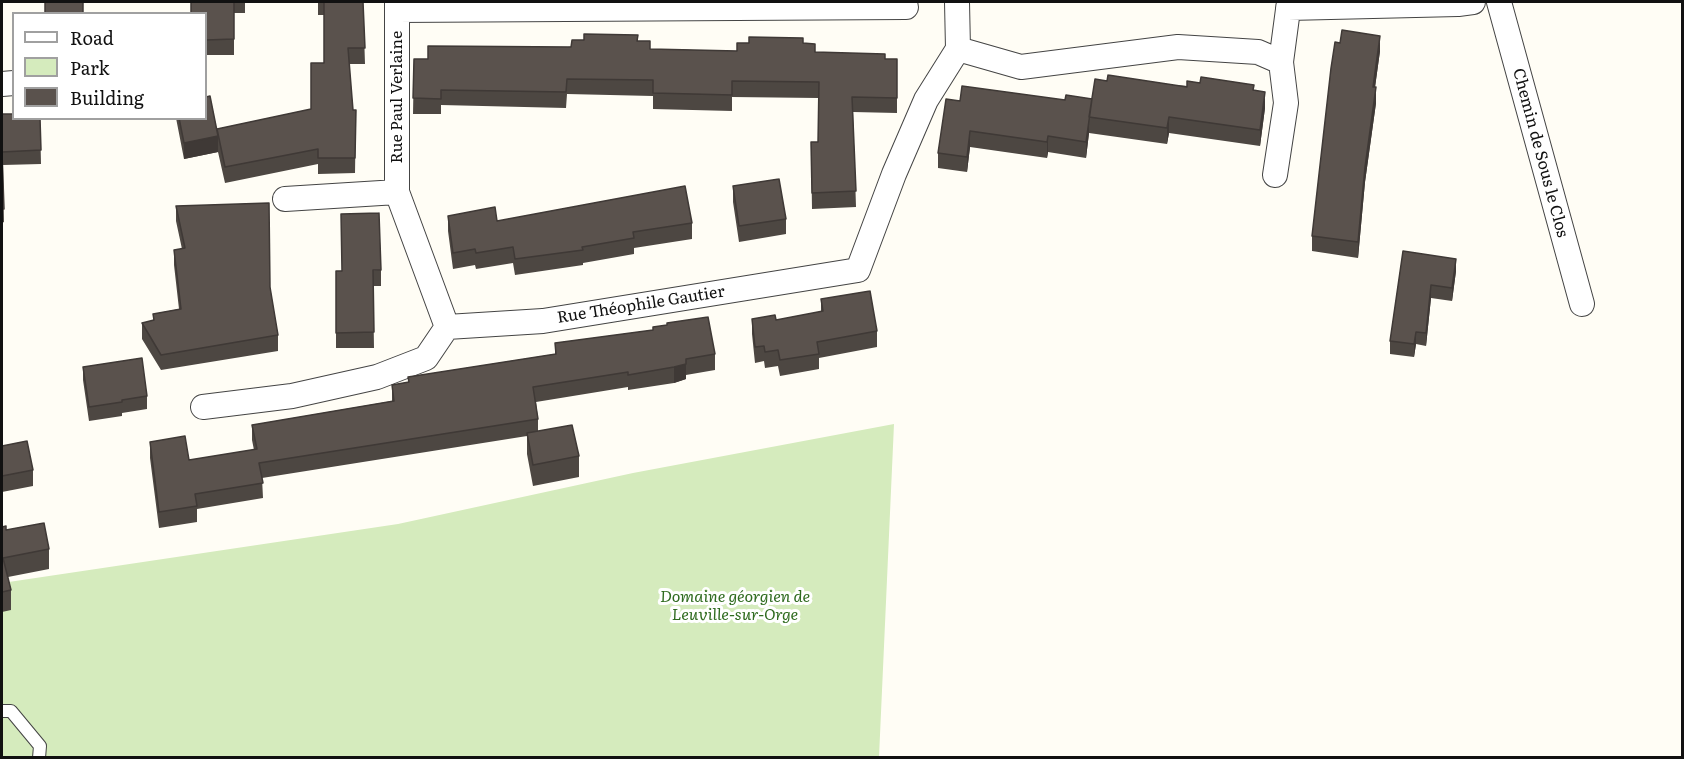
<!DOCTYPE html>
<meta charset="utf-8">
<style>
body{margin:0}
#map{position:relative;width:1684px;height:759px;overflow:hidden;background:#fffdf5;font-family:Literata,serif}
canvas{display:block}
.frame{position:absolute;inset:0;border:3px solid #111;pointer-events:none}
.legend{position:absolute;left:12px;top:12px;width:195px;height:108px;box-sizing:border-box;background:#fff;border:2px solid #a0a0a0;margin:0;padding:8px 10px;list-style:none;font-size:18px;color:#111}
.legend li{display:flex;align-items:center;gap:12px;height:30px}
.legend b{width:30px;border:2px solid #a0a0a0}
</style>
<div id="map">
<canvas width="1684" height="759"></canvas>
<div class="frame"></div>
<ul class="legend">
<li><b style="height:8px;background:#fff"></b>Road</li>
<li><b style="height:16px;background:#d5ebbd"></b>Park</li>
<li><b style="height:16px;background:#5a524d"></b>Building</li>
</ul>
</div>
<script>
const g = document.querySelector('canvas').getContext('2d');
g.lineJoin = 'round';
function fillPath(path, color) { g.fillStyle = color; g.fill(path, 'evenodd'); }
const toPath = rows => new Path2D(rows.map(r => 'M' + r).join(''));
function trace(path, color, width, dash) { g.strokeStyle = color; g.lineWidth = width; g.lineCap = dash ? 'butt' : 'round'; g.setLineDash(dash || []); g.stroke(path); }
function label(font, color, halo, rows, align = 'center') {
  g.font = font + ' Literata,serif'; g.lineWidth = 6; g.setLineDash([]); g.textBaseline = 'middle'; g.strokeStyle = halo; g.fillStyle = color; for (const [text, x, y, turn = 0] of rows) {
    g.save(); g.translate(x, y); g.rotate((+turn || 0) * Math.PI / 180); g.textAlign = isNaN(turn) ? turn : align; if (halo) g.strokeText(text, 0, 0); g.fillText(text, 0, 0); g.restore();
  }
}
const green = toPath([
 [894,424,879,757,2,757,2,583,398,524,633,473]
]);
const service = toPath([
 [2,711,11,711,40,746,39,758]
]);
const minor = toPath([
 [397,2,397,192,447,327],
 [1499,2,1582,304],
 [1288,8,1458,4,1473,2],
 [397,10,906,7],
 [958,49,1021,67,1178,47,1258,52,1281,62],
 [2,84,14,83],
 [1275,175,1286,103,1281,62,1289,2],
 [285,199,397,192],
 [203,407,292,396,377,377,426,358,447,327,543,321,858,270,894,174,926,100,958,49,957,2]
]);
const wall = toPath([
 [191,2,245,2,245,13,234,13,234,55,206,55,206,14],
 [318,2,363,2,365,64,349,64,353,110,356,110,355,173,318,174,318,164,225,183,218,152,184,159,176,118,206,118,217,129,311,109,324,63,324,15,318,15],
 [637,41,650,49,737,51,803,43,815,52,885,59,897,59,897,113,853,112,856,207,812,209,811,142,818,142,818,98,732,97,732,111,653,109,653,96,567,94,566,108,441,105,441,114,413,114,414,59,428,59],
 [1340,43,1380,51,1375,87,1376,103,1365,182,1358,258,1312,251,1312,236],
 [1107,81,1254,90,1265,108,1260,146,1169,133,1167,144,1089,133,1086,158,1048,152,1047,158,970,147,967,172,938,168,938,153,960,101,1065,100,1092,99],
 [2,114,40,118,41,164,3,165,4,222,2,223],
 [733,186,786,219,786,234,739,242,733,202],
 [176,206,270,287,278,335,278,351,161,370,142,339,142,323,153,321,153,314,179,309,174,265,174,250,182,249,176,221],
 [448,216,497,221,692,223,692,239,634,248,634,254,583,263,583,265,515,275,513,263,476,269,475,265,453,269,448,231],
 [1403,251,1456,271,1452,301,1431,298,1426,346,1416,344,1414,357,1390,354,1390,341],
 [381,270,381,286,373,286,374,348,336,348,336,271],
 [821,299,877,331,877,347,819,358,819,369,780,376,778,366,765,368,764,361,755,363,752,334,752,319,776,320,821,312],
 [653,327,715,354,715,370,686,375,686,379,674,383,628,390,628,387,536,402,538,419,538,431,579,456,579,477,533,486,527,454,527,436,262,478,263,498,197,509,197,522,159,528,150,458,150,442,189,460,254,450,252,440,252,425,392,401,392,385,408,382,408,377,555,354,555,343,653,330],
 [83,367,147,396,147,409,122,413,122,416,89,421,83,380],
 [2,446,33,470,33,486,2,492],
 [2,527,49,549,49,569,8,577,11,590,11,610,2,612]
]);
const shadedWall = toPath([
 [1380,36,1380,51,1373,102,1373,87],
 [1376,87,1376,103,1365,182,1358,258,1358,242,1365,167],
 [1265,92,1265,108,1260,146,1260,130],
 [1089,117,1089,133,1086,158,1086,142],
 [1169,117,1169,133,1167,144,1167,128],
 [970,131,970,147,967,172,967,157],
 [218,136,218,152,184,159,184,143],
 [1048,136,1048,152,1047,158,1047,142],
 [1456,259,1456,271,1452,301,1452,288],
 [1431,285,1431,298,1426,346,1426,333],
 [1416,332,1416,344,1414,357,1414,344],
 [686,364,686,379,674,383,674,367]
]);
const building = toPath([
 [45,2,83,2,83,14,45,14,45,2],
 [191,2,234,2,234,39,206,40,206,14,191,14,191,2],
 [324,2,363,2,365,48,348,48,353,110,356,110,355,158,318,158,318,149,225,167,217,129,311,109,311,63,324,63,324,2],
 [1342,30,1380,36,1373,87,1376,87,1365,167,1358,242,1312,236,1331,68,1335,42,1340,43,1342,30],
 [584,34,638,35,637,41,650,41,650,49,737,51,737,43,749,43,749,37,803,38,803,43,815,44,815,52,885,54,885,59,897,59,897,98,852,97,856,191,812,193,811,142,818,142,819,82,732,81,732,95,653,93,653,80,567,79,566,92,441,90,441,99,413,98,414,59,428,59,428,46,571,47,572,40,584,40,584,34],
 [1108,75,1187,87,1187,81,1200,83,1201,77,1254,85,1253,90,1265,92,1260,130,1169,117,1167,128,1089,117,1095,79,1107,81,1108,75],
 [962,86,1065,100,1066,95,1092,99,1086,142,1048,136,1047,142,970,131,967,157,938,153,946,99,960,101,962,86],
 [210,96,218,136,184,143,179,118,206,118,206,97,210,96],
 [2,114,14,114,14,118,40,118,41,150,2,152,4,209,2,209,2,114],
 [779,179,786,219,739,226,733,186,779,179],
 [685,186,692,223,633,232,634,238,582,247,583,250,515,259,513,247,476,253,475,249,453,253,448,216,495,207,497,221,685,186],
 [269,203,270,287,278,335,161,355,142,323,154,320,153,314,181,309,174,250,185,248,176,206,269,203],
 [379,213,381,270,373,270,374,332,336,333,336,271,342,271,341,214,379,213],
 [1403,251,1456,259,1452,288,1431,285,1426,333,1416,332,1414,344,1390,341,1403,251],
 [870,291,877,331,817,342,819,354,780,360,778,350,765,352,764,346,755,347,752,319,775,315,776,320,823,311,821,299,870,291],
 [708,317,715,354,686,359,686,364,674,367,628,375,628,372,533,387,538,419,259,463,263,483,195,494,197,506,159,512,150,442,185,436,189,460,257,449,252,425,394,401,392,385,409,382,408,377,556,354,555,343,653,330,653,327,667,325,667,323,708,317],
 [142,358,147,396,122,400,122,402,89,407,83,367,142,358],
 [572,425,579,456,533,465,527,433,572,425],
 [27,441,33,470,2,476,2,446,27,441],
 [44,523,49,549,3,558,11,590,2,592,2,527,6,526,6,530,44,523]
]);
const streetNames = [
 ["Rue Paul Verlaine",397,97,-90],
 ["Chemin de Sous le Clos",1540,153,75],
 ["Rue Théophile Gautier",641,305,-9]
];
const parkNames = [
 ["Domaine géorgien de",735,597],
 ["Leuville-sur-Orge",735,615]
];
fillPath(green, '#d5ebbd');
trace(service, '#444', 14);
trace(minor, '#444', 26);
trace(service, '#fff', 12);
trace(minor, '#fff', 24);
fillPath(wall, '#4d4742');
fillPath(shadedWall, '#3f3936');
fillPath(building, '#5a524d');
trace(building, '#3f3936', 1.5);
label('16px', '#111', '#fff', streetNames);
label('italic 16px', '#2f6b1f', '#fff', parkNames);
</script>
